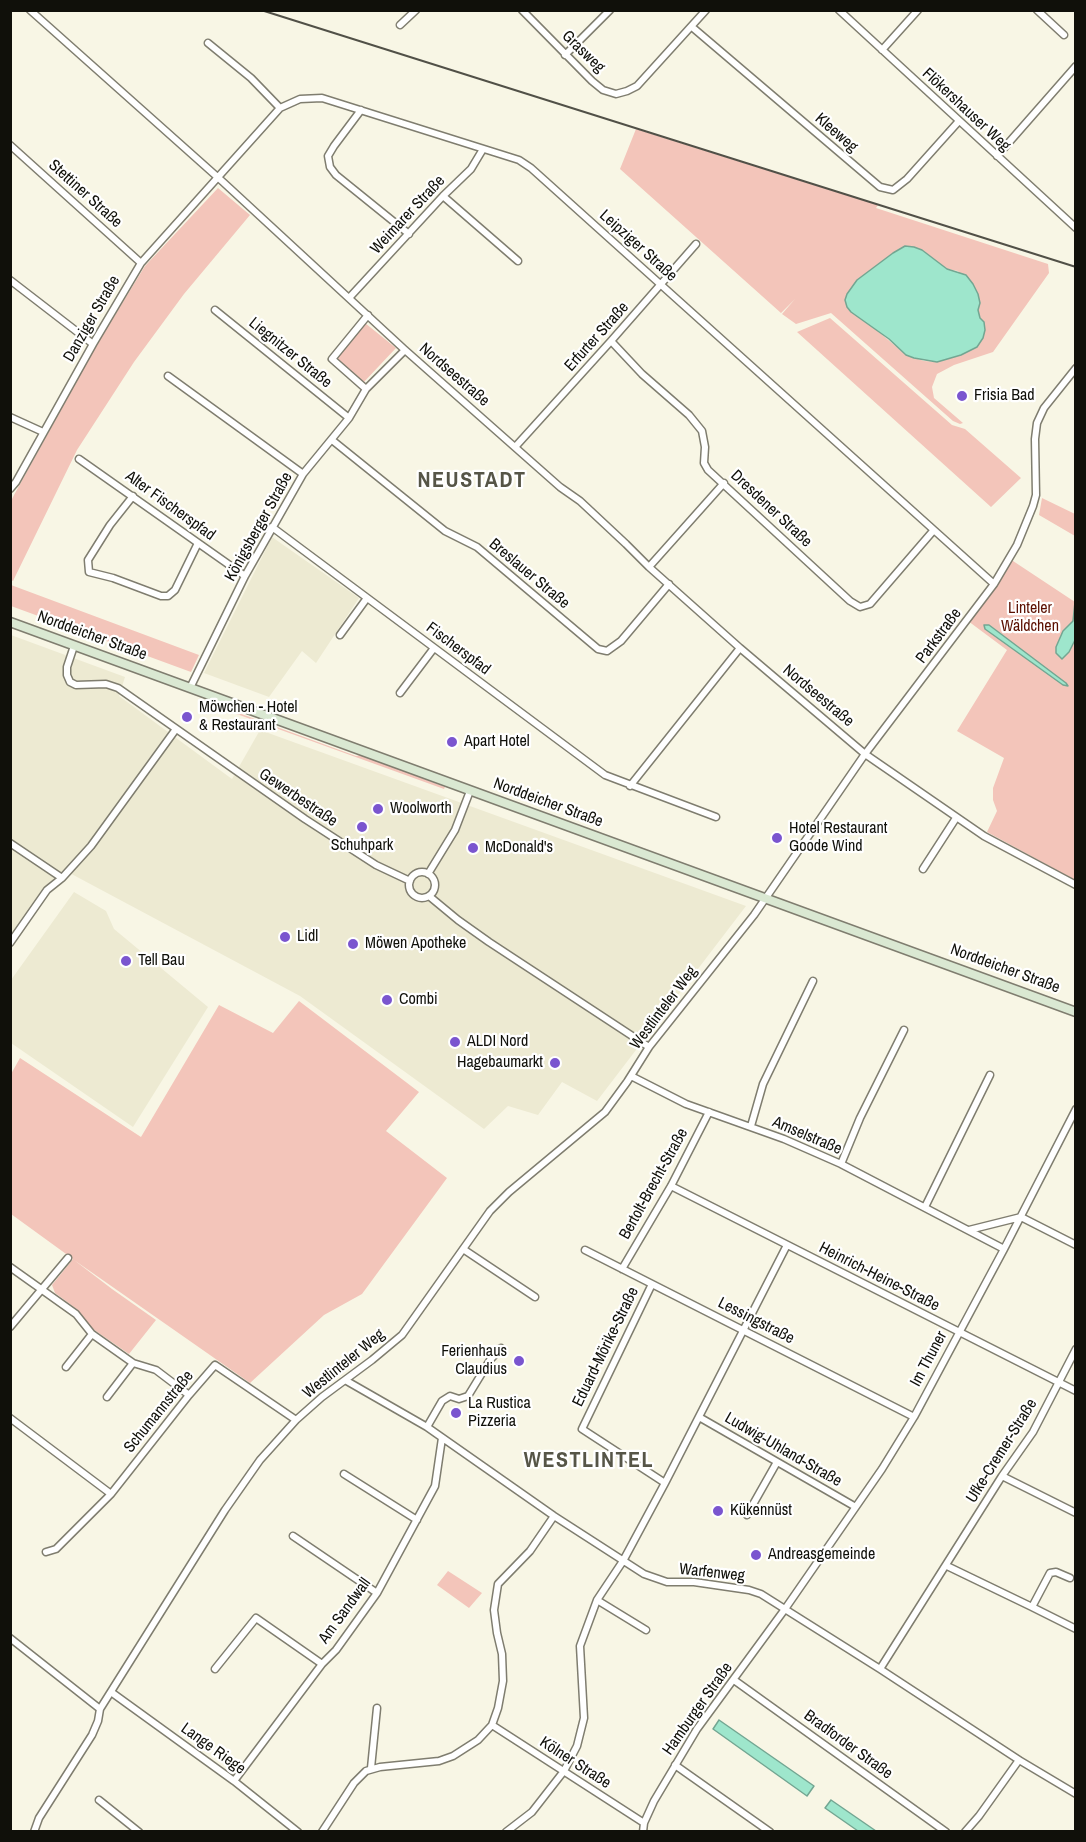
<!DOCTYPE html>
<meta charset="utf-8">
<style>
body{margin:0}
#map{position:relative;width:1086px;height:1842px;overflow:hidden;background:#f8f6e5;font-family:"Archivo Narrow",sans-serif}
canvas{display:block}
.frame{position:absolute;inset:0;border:12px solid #10100a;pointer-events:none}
</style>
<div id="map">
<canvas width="1086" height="1842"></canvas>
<div class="frame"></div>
</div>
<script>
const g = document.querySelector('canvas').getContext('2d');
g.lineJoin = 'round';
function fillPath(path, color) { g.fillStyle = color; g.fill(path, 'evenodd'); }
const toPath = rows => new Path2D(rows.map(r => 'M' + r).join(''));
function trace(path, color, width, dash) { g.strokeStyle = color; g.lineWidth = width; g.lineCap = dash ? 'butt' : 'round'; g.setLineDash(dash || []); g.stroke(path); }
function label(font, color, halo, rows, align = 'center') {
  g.font = font + ' "Archivo Narrow",sans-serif'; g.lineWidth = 4.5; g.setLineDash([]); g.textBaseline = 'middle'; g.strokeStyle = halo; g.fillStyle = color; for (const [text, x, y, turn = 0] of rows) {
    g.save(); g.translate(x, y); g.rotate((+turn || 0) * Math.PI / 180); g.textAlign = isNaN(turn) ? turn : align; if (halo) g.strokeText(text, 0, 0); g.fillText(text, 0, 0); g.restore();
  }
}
const built = toPath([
 [272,537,359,598,316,663,302,651,269,697,204,673],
 [11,635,125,677,119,696,232,779,260,730,746,906,597,1101,562,1082,538,1115,508,1106,484,1129,300,996,64,870,44,888,11,936],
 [74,892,106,911,114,929,208,1007,133,1127,11,1043,11,980]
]);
const green = toPath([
 [636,129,878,205,876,208,1048,264,1049,273,993,352,954,365,937,374,932,387,934,398,963,423,960,424,953,421,831,313,796,324,782,314,795,299,781,313,620,169],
 [922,250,947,269,958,271,980,303,978,310,980,318,984,323,977,347,961,355,937,362,924,361,906,355,866,321,862,277,876,266],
 [218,188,250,215,184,294,134,362,77,450,13,581,11,580,10,503,14,495,96,346,145,266],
 [830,318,952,425,965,429,1021,478,991,507,797,332],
 [365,323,396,348,363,383,335,358],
 [1042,498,1075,514,1075,536,1039,515],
 [1010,559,1075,602,1075,880,987,832,997,811,993,800,993,788,1004,758,957,731,1007,650,968,621],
 [11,585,199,655,191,672,11,606],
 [236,712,356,756,361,755,445,787,444,789,234,713],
 [299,1001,419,1092,386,1131,447,1178,362,1294,324,1315,250,1383,74,1260,112,1289,156,1320,129,1354,90,1327,78,1310,55,1293,52,1285,73,1259,11,1214,11,1074,20,1058,141,1137,219,1005,273,1033],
 [448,1571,482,1593,469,1608,437,1585]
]);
const water = toPath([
 [905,246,914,247,922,250,947,269,966,275,973,284,978,294,980,303,978,310,980,318,984,322,985,330,983,338,977,347,961,355,937,362,914,358,906,355,889,339,851,312,847,307,845,300,847,294,857,280,893,253,905,246],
 [1075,602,1075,640,1069,652,1062,659,1056,653,1056,647,1063,631,1073,621,1075,602],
 [984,625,989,625,1066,683,1068,686,1063,685,985,629,984,625],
 [719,1720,814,1786,807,1796,713,1729,719,1720],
 [831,1800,876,1831,858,1831,825,1808,831,1800]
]);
const street = toPath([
 [30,10,223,182,405,350,560,487,580,501,626,544,649,567,740,648,865,754,984,836,1076,885],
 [522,10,592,81,603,90,616,94,627,91,637,86,706,10],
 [839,10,1076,228],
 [1037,10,1064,35],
 [400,25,416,10],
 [692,27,880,187,893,190,907,179,959,121],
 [208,43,251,78,280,108],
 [882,50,918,10],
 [565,55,610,10],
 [361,110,334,146,328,156,330,167,336,175,409,234],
 [10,145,141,263],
 [997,156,1076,66],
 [443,196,518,261],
 [10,280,93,344],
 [349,298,443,196,471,169,483,149],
 [215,310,349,418],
 [611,341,642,374,689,415,702,431,705,447,704,463,708,470,850,601,860,607,870,604,933,531],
 [168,376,303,474],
 [366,389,332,359,368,315],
 [10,417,43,432],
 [332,440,445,531,477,547,598,649,607,651,621,641,669,584],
 [516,446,611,341,696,244],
 [79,459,245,576],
 [10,489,16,482,93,344,141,263,280,108,300,99,322,98,519,160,531,168,994,584],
 [133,496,110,525,88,560,89,572,113,578,161,596,168,596,175,590,198,543],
 [272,527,605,775,716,817],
 [649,567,724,483],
 [340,635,367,598],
 [74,646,67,667,67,675,70,682,76,685,106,684,118,688,305,819,376,865,410,881],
 [190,688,245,576,303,474,349,418,366,389,405,350],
 [400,693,434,648],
 [630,786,740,648],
 [10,843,62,878],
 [923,869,956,818],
 '409 885a13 13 0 1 1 26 0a13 13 0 1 1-26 0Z',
 [428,874,455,830,470,791],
 [429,896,458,920,489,942,649,1047],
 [10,943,47,890,62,878,91,846,176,729],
 [631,1076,686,1104,784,1139,841,1164,1004,1249],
 [751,1126,763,1084,813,981],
 [841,1164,860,1118,904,1030],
 [671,1186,1076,1391],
 [925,1207,990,1075],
 [969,1230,1021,1217,1076,1245],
 [463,1249,535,1297],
 [585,1250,914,1417],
 [10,1267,76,1314,92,1334,133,1363,156,1370,189,1395],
 [622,1269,671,1186,709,1112],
 [652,1284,582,1429,665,1483],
 [10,1327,68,1258],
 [66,1367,92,1334],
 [345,1380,427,1427,554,1516,644,1574,667,1582,694,1582,749,1590,761,1594,880,1669,1019,1760,1076,1794],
 [107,1397,133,1363],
 [699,1417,854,1506],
 [10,1418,111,1494],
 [427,1427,442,1401,450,1396,459,1399,468,1396,490,1360,501,1348],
 [344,1474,417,1520],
 [1002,1476,1076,1513],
 [747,1515,777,1462],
 [293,1536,377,1593],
 [46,1552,56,1549,111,1494,189,1395,215,1365,296,1420],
 [947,1566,1032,1607],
 [1070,1578,1056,1572,1050,1573,1032,1607,1076,1629],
 [597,1600,646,1630],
 [10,1638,100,1709],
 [215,1669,256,1618,322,1664],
 [880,1669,1002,1476,1033,1432,1076,1349],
 [734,1680,946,1832],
 [111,1692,234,1781,298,1832],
 [492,1725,644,1823],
 [675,1765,770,1832],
 [371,1768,377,1708],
 [234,1781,322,1664,336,1650,377,1593,435,1486,442,1438],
 [99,1800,139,1832],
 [34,1832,39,1818,92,1735,98,1721,100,1709,225,1510,260,1460,296,1420,322,1397,372,1360,402,1335,490,1211,509,1192,605,1112,627,1082,649,1047,754,915,865,754,994,584,1017,545,1033,506,1036,495,1035,439,1037,423,1044,408,1076,368],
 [322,1832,354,1783,366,1771,380,1767,439,1761,453,1756,478,1740,492,1725,498,1708,503,1681,502,1654,497,1633,494,1610,498,1584,530,1551,554,1516],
 [506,1832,532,1812,564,1771,577,1746,584,1718,580,1646,597,1600,623,1561,665,1483,787,1245],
 [643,1832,644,1823,654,1801,697,1729,785,1609,882,1469,914,1417,1004,1249,1076,1109],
 [965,1832,979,1816,1019,1760]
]);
const secondary = toPath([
 [10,622,1076,1012]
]);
const rail = toPath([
 [261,10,1076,267]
]);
const markers = [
 [962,396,6,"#7a55cf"],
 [187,717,6,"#7a55cf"],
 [452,742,6,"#7a55cf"],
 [378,809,6,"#7a55cf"],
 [362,827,6,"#7a55cf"],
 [777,838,6,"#7a55cf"],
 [473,848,6,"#7a55cf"],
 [285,937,6,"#7a55cf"],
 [353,944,6,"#7a55cf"],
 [126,961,6,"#7a55cf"],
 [387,1000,6,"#7a55cf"],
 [455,1042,6,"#7a55cf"],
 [555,1063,6,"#7a55cf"],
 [519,1361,6,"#7a55cf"],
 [456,1413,6,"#7a55cf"],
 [718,1511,6,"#7a55cf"],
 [756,1555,6,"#7a55cf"]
];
const streetNames = [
 ["Grasweg",583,52,44],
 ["Flökershauser Weg",966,110,43],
 ["Kleeweg",836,133,41],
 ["Stettiner Straße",85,194,42],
 ["Weimarer Straße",408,215,-47],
 ["Leipziger Straße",638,246,42],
 ["Danziger Straße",92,319,-60],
 ["Erfurter Straße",597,337,-48],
 ["Liegnitzer Straße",290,353,39],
 ["Nordseestraße",454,375,41],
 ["Alter Fischerspfad",170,506,36],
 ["Dresdener Straße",771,509,43],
 ["Königsberger Straße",259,527,-61],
 ["Breslauer Straße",529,574,40],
 ["Norddeicher Straße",92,636,20],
 ["Parkstraße",939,636,-53],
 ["Fischerspfad",458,649,37],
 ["Nordseestraße",818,696,40],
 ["Gewerbestraße",298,798,34],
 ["Norddeicher Straße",548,803,20],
 ["Norddeicher Straße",1005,969,20],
 ["Westlinteler Weg",664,1008,-53],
 ["Amselstraße",807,1136,23],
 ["Bertolt-Brecht-Straße",654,1184,-61],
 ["Heinrich-Heine-Straße",879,1277,27],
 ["Lessingstraße",756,1321,27],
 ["Eduard-Mörike-Straße",606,1347,-64],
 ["Im Thuner",929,1359,-62],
 ["Westlinteler Weg",344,1364,-39],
 ["Schumannstraße",159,1412,-51],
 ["Ludwig-Uhland-Straße",783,1450,30],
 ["Ufke-Cremer-Straße",1002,1451,-58],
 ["Warfenweg",712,1573,6],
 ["Am Sandwall",345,1611,-54],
 ["Hamburger Straße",698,1709,-55],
 ["Bradforder Straße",848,1745,36],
 ["Lange Riege",213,1749,36],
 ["Kölner Straße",575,1763,33]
];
const poiNames = [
 ["Frisia Bad",974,396],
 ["Möwchen - Hotel",199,708],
 ["& Restaurant",199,726],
 ["Apart Hotel",464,742],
 ["Woolworth",390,809],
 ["Hotel Restaurant",789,829],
 ["Goode Wind",789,847],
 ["Schuhpark",362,846,"center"],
 ["McDonald's",485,848],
 ["Lidl",297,937],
 ["Möwen Apotheke",365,944],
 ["Tell Bau",138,961],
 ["Combi",399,1000],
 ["ALDI Nord",467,1042],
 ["Hagebaumarkt",543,1063,"right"],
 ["Ferienhaus",507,1352,"right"],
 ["Claudius",507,1370,"right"],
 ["La Rustica",468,1404],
 ["Pizzeria",468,1422],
 ["Kükennüst",730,1511],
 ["Andreasgemeinde",768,1555]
];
const parkNames = [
 ["Linteler",1030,609],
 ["Wäldchen",1030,627]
];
const districtNames = [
 ["NEUSTADT",472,481],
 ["WESTLINTEL",589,1461]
];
fillPath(built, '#edead2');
fillPath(green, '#f3c5ba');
fillPath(water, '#9ee6cc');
trace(water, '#73a692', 1.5);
trace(street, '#7f7d6f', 9);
trace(secondary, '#7f7d6f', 11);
trace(street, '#fff', 6);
trace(secondary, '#dae8d2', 8);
trace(rail, '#515047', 2);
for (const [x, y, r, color] of markers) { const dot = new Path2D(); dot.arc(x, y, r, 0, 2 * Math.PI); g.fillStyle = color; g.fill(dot); trace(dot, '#fff', 2); }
label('16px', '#10100a', '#fff', streetNames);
label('16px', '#10100a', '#fff', poiNames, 'left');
label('16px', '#5b0f00', '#fff', parkNames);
g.letterSpacing = '1.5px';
label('bold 22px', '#565547', '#fff', districtNames);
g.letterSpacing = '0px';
</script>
